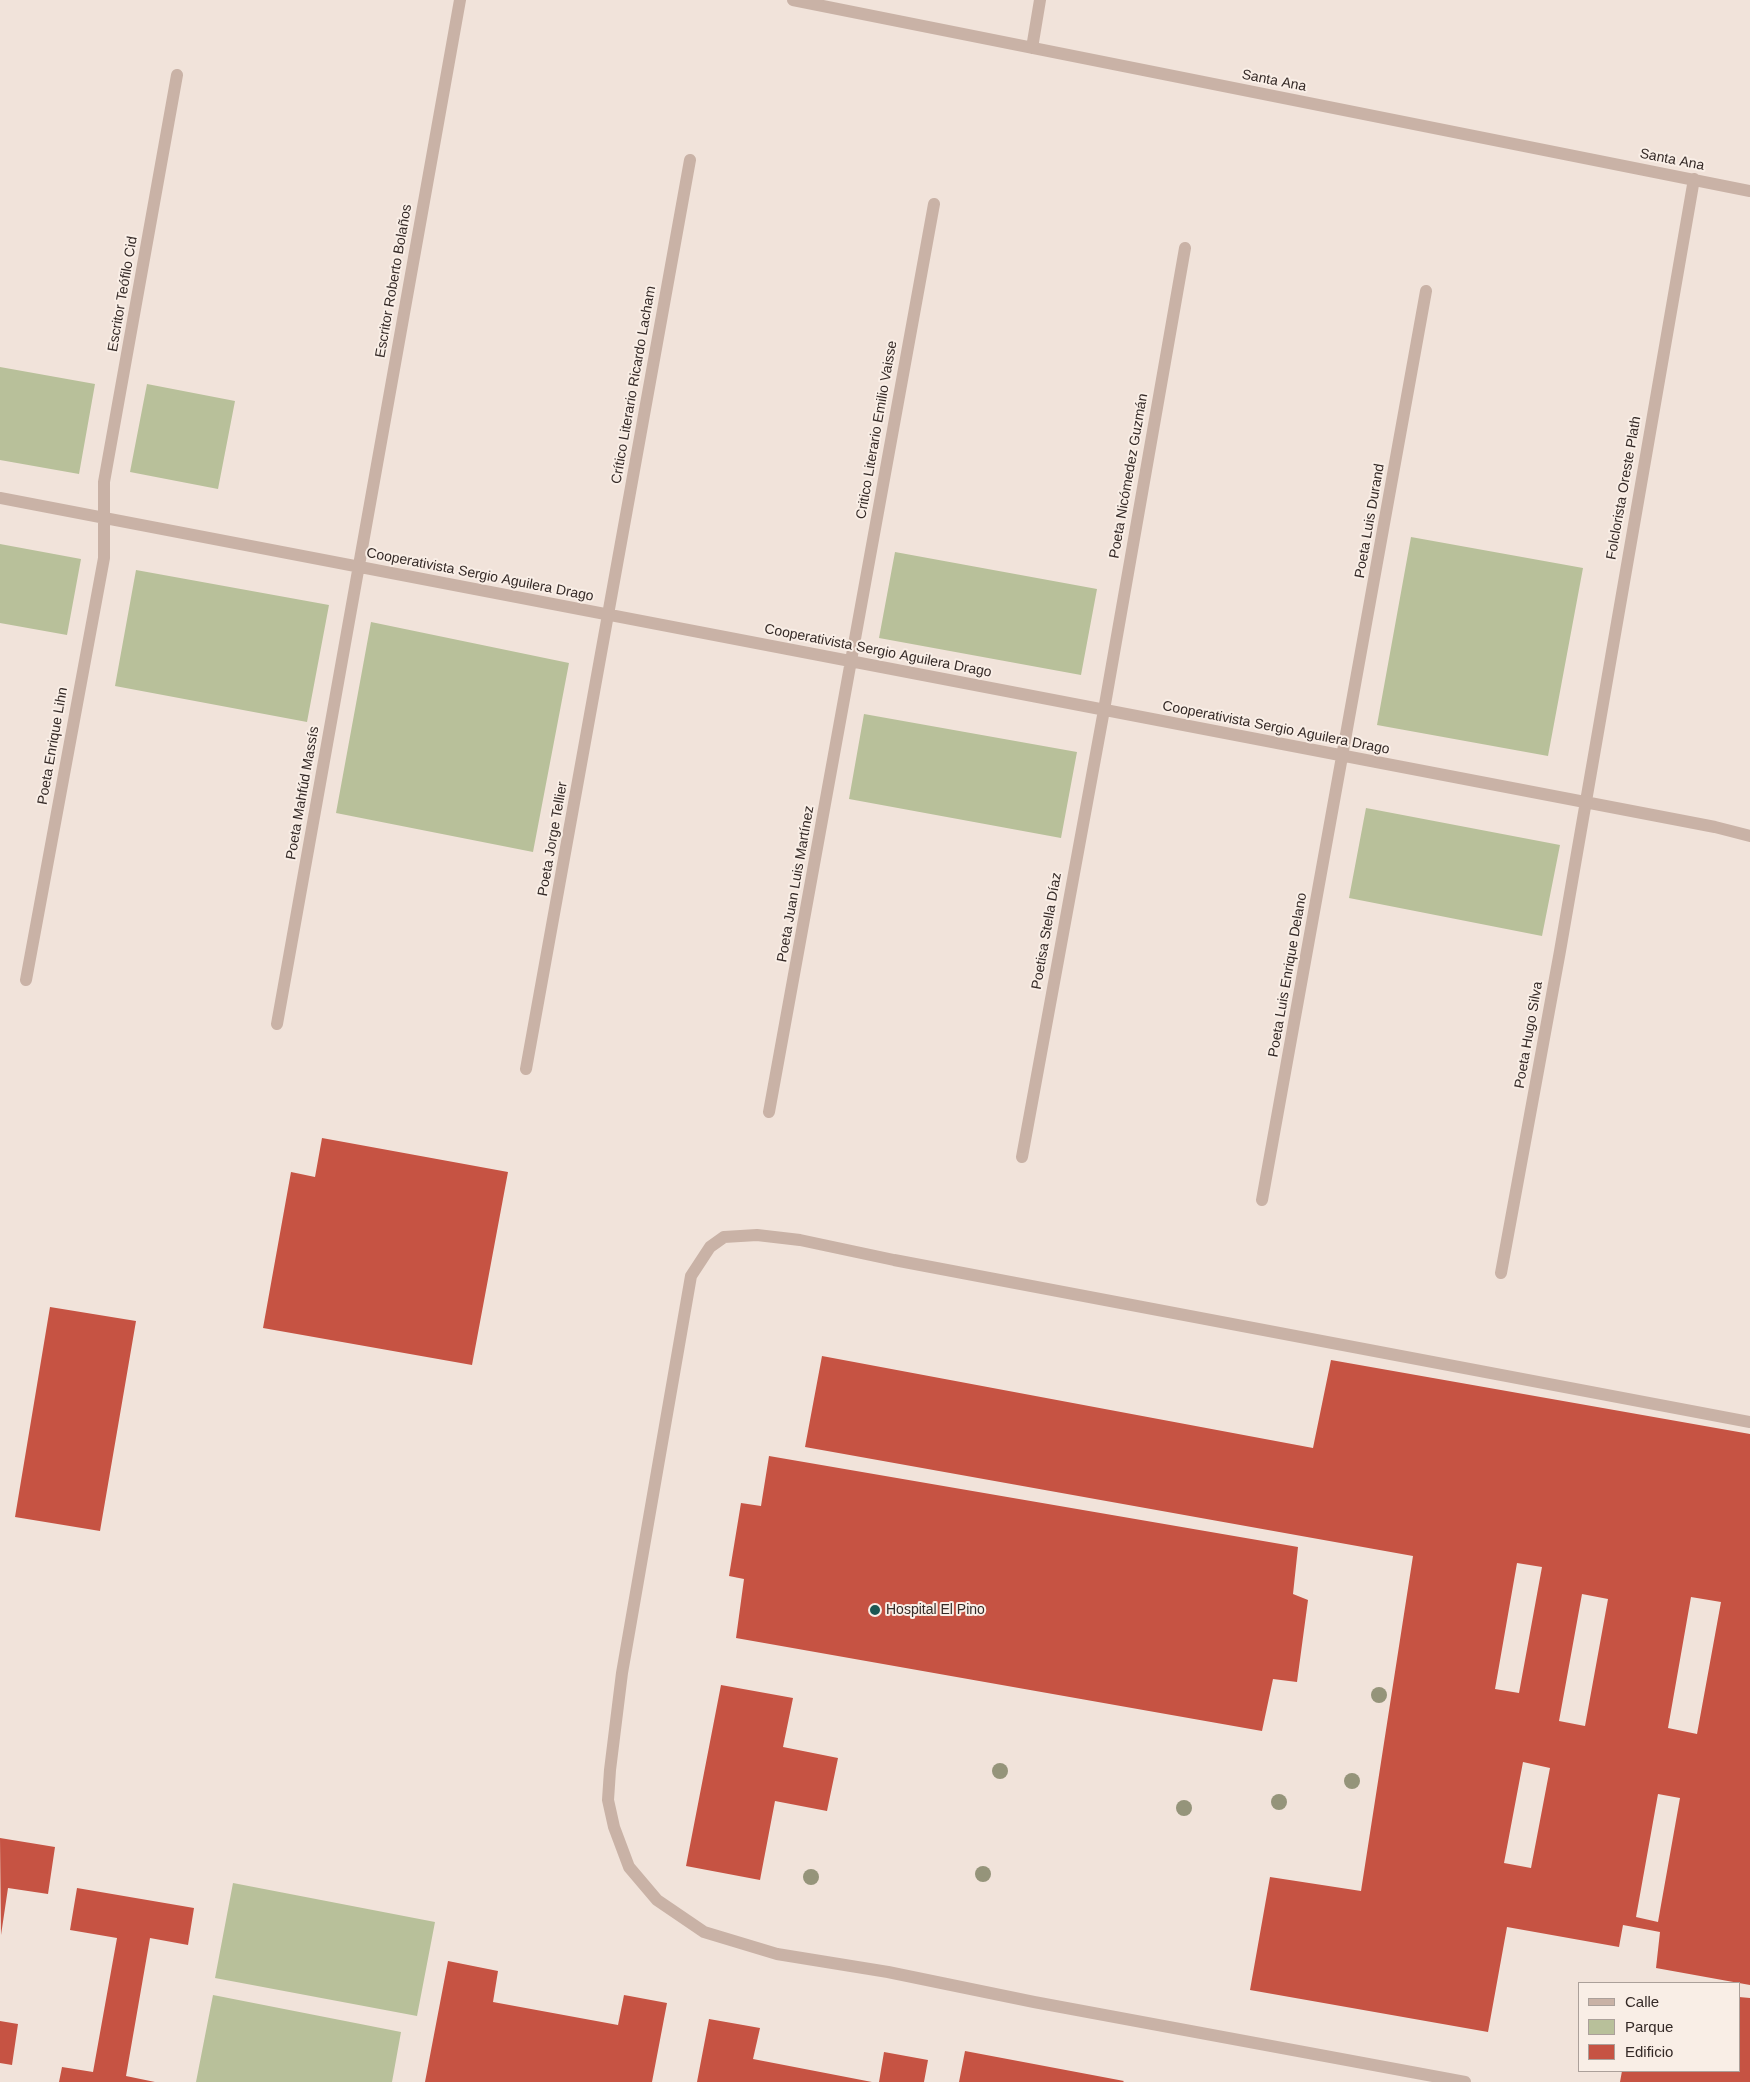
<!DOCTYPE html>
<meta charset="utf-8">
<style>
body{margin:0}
#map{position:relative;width:1750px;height:2082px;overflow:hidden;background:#f1e3da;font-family:Arial,sans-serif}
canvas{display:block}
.legend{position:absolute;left:1578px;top:1982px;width:162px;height:90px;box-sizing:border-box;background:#f9eee6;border:1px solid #aba09a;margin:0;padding:6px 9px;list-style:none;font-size:15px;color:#352a27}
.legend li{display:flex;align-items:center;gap:10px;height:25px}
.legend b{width:25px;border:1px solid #aba09a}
</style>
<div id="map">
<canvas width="1750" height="2082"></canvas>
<ul class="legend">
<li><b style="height:6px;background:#c9b2a6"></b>Calle</li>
<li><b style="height:14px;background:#b8c09a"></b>Parque</li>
<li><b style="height:14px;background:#c65343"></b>Edificio</li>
</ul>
</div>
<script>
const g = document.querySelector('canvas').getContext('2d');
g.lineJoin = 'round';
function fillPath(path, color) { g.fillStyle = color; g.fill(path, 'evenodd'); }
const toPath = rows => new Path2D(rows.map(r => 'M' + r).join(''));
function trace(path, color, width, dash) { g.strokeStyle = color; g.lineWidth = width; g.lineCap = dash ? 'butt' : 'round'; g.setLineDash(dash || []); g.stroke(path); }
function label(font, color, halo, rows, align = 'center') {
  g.font = font + ' Arial,sans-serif'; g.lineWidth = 4; g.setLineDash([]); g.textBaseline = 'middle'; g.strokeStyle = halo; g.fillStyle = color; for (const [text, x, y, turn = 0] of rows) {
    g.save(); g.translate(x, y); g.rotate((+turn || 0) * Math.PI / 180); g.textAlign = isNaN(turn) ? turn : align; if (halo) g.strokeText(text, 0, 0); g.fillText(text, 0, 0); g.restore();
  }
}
const green = toPath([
 [0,367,95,384,79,474,0,460],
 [147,384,235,401,218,489,130,472],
 [1411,537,1583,568,1548,756,1377,725],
 [0,544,81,559,67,635,0,623],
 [895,552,1097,589,1081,675,879,638],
 [136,570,329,605,307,722,115,686],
 [371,622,569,663,533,852,336,813],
 [864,714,1077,752,1061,838,849,799],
 [1366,808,1560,845,1542,936,1349,898],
 [233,1883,435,1922,417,2016,215,1978],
 [213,1995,401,2032,392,2082,196,2082]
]);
const building = toPath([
 [322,1138,508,1172,472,1365,263,1328,291,1172,315,1177],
 [50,1307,136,1321,100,1531,15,1517],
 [822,1356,1313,1448,1331,1360,1750,1434,1750,1985,1656,1968,1660,1932,1623,1925,1619,1947,1507,1927,1488,2032,1250,1990,1270,1877,1361,1891,1413,1556,805,1447],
 [1517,1563,1542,1567,1519,1693,1495,1689],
 [1582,1594,1608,1599,1585,1726,1559,1721],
 [1691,1597,1721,1602,1697,1734,1668,1728],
 [1523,1762,1550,1768,1531,1868,1504,1863],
 [1658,1794,1680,1798,1658,1922,1636,1917],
 [769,1456,1298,1547,1293,1594,1308,1600,1297,1682,1273,1679,1262,1731,736,1638,744,1579,729,1576,741,1503,761,1506],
 [721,1685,793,1698,783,1747,838,1758,827,1811,775,1801,760,1880,686,1866],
 [0,1838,55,1847,48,1894,8,1888,1,1935],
 [77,1888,194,1908,188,1945,150,1938,126,2076,155,2082,59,2082,62,2067,93,2072,117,1938,70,1930],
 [448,1961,498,1971,493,2002,618,2025,624,1995,667,2003,652,2082,425,2082],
 [1739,1997,1750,1998,1750,2082,1620,2082,1622,2071,1739,2071],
 [709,2019,760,2028,753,2059,872,2082,697,2082],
 [0,2021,18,2024,12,2065,0,2063],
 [965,2051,1124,2081,1123,2082,959,2082],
 [884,2052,928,2060,924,2082,879,2082]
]);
const minor = toPath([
 [793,0,1750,191],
 [1032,48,1040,0],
 [0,498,1715,827,1750,836],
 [26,980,104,558,104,482,177,75],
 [277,1024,460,0],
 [526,1069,690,160],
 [769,1112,934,204],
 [1022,1157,1104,710,1185,248],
 [1262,1200,1426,291],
 [1501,1273,1560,951,1694,179],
 [1465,2082,1034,2002,888,1972,777,1954,704,1932,657,1900,629,1867,614,1827,608,1800,610,1770,622,1673,691,1276,710,1247,724,1237,757,1235,800,1240,894,1260,1750,1422]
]);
const trees = [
 [1379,1695],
 [1000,1771],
 [1352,1781],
 [1279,1802],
 [1184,1808],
 [983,1874],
 [811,1877]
];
const markers = [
 [875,1610,6,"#1c5753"]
];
const streetNames = [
 ["Santa Ana",1274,81,11],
 ["Santa Ana",1672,160,11],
 ["Escritor Roberto Bolaños",394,281,-80],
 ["Escritor Teófilo Cid",123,294,-80],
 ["Crítico Literario Ricardo Lacham",634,385,-80],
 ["Critico Literario Emilio Vaisse",877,430,-80],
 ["Poeta Nicómedez Guzmán",1129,476,-80],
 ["Folclorista Oreste Plath",1624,488,-80],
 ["Poeta Luis Durand",1370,521,-80],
 ["Cooperativista Sergio Aguilera Drago",480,575,11],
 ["Cooperativista Sergio Aguilera Drago",878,651,11],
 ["Cooperativista Sergio Aguilera Drago",1276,728,11],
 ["Poeta Enrique Lihn",53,746,-80],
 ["Poeta Mahfúd Massís",303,793,-80],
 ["Poeta Jorge Tellier",553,839,-80],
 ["Poeta Juan Luis Martínez",796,884,-80],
 ["Poetisa Stella Díaz",1047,931,-80],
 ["Poeta Luis Enrique Delano",1288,975,-80],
 ["Poeta Hugo Silva",1529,1035,-80]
];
const poiNames = [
 ["Hospital El Pino",886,1610]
];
fillPath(green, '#b8c09a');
fillPath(building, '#c65343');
trace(minor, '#c9b2a6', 12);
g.fillStyle = '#95947a';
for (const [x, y] of trees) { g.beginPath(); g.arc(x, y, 8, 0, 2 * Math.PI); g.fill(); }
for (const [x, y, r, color] of markers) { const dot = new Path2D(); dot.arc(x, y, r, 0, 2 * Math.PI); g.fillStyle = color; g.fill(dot); trace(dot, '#f9eee6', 2); }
label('14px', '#352a27', '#f9eee6', streetNames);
label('14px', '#352a27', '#f9eee6', poiNames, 'left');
</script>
